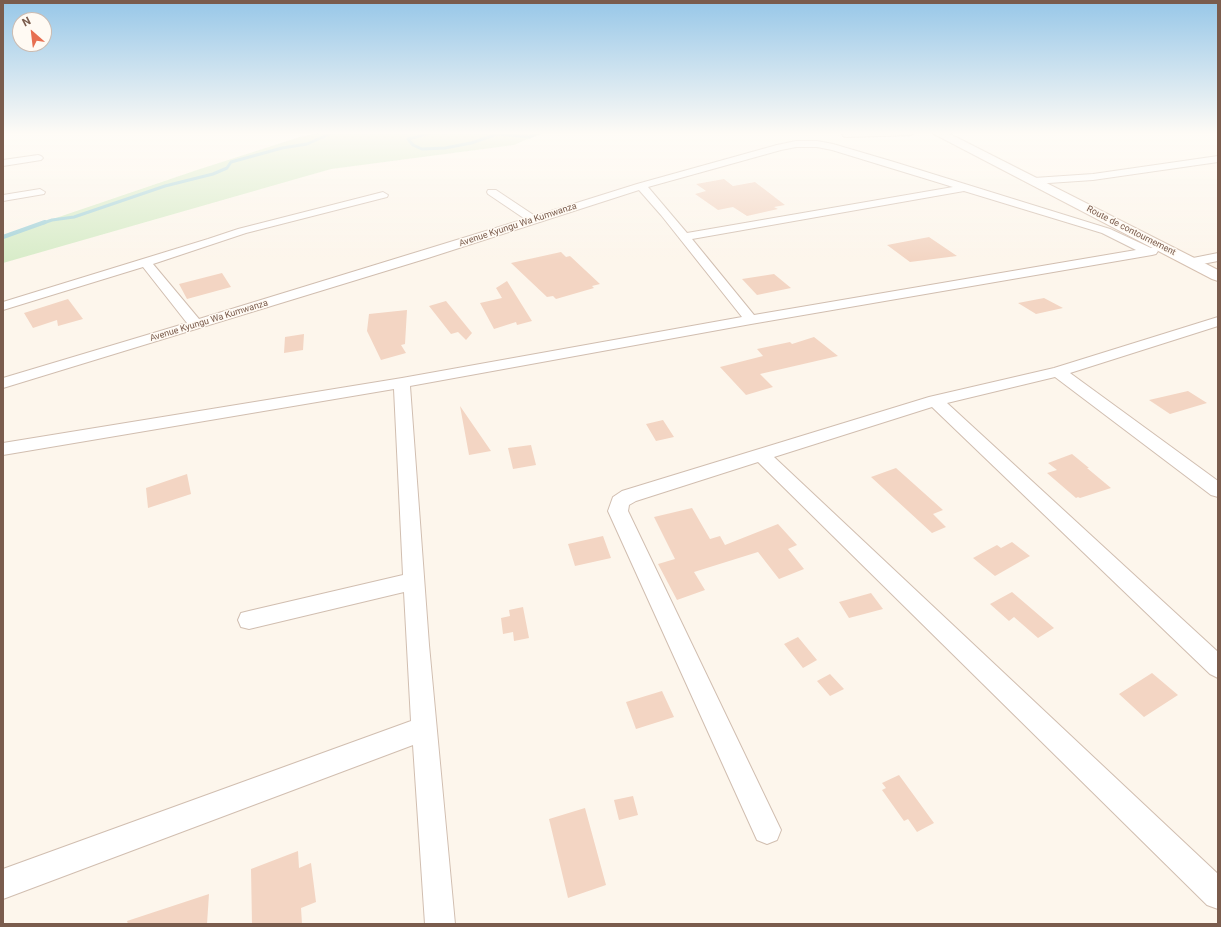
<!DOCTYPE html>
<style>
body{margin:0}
#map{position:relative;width:1221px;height:927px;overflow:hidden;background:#fdf6ec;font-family:Roboto,sans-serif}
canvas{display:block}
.frame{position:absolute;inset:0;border:4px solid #7a5c4d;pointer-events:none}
.north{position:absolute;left:12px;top:12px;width:40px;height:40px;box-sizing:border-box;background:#fffaf3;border:1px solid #cabbb1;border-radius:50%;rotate:332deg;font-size:11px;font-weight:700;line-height:16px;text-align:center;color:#7a5c4d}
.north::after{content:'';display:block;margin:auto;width:14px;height:18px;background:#e76f51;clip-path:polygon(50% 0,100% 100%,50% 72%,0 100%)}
</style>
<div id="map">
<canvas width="1221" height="927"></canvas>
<div class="frame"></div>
<div class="north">N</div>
</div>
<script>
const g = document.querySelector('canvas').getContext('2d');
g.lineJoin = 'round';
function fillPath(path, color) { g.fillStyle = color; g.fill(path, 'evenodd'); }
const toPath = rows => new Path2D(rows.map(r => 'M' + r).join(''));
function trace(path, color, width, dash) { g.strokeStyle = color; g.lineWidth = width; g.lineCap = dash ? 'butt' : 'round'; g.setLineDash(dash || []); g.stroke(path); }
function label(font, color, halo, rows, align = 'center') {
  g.font = font + ' Roboto,sans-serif'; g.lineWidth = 3; g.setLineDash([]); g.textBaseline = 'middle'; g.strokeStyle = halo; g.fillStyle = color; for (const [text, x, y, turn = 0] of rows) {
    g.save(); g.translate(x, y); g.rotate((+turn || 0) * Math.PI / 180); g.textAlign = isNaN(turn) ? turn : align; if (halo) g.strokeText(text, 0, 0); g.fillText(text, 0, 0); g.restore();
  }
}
const green = toPath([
 [325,132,543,132,514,145,331,169,3,263,3,236,197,170,300,137]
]);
const streamFar1 = toPath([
 [435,132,408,139,413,145,422,149,445,148,471,143,498,134,529,137,542,132],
 [43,223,52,220,74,217,165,186,213,174,227,168,231,162,282,148,307,144,334,132]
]);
const stream = toPath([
 [3,237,45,222]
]);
const building = toPath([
 [724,179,733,186,755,182,785,205,774,207,778,209,747,216,733,207,718,210,695,194,706,191,696,184],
 [929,237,957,256,910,262,887,245],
 [561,252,566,257,570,256,600,284,592,286,594,288,556,299,553,296,547,297,511,263],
 [222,273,231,287,187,299,179,284],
 [774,274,791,288,757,295,742,279],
 [507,281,532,321,517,325,516,322,494,329,480,303,502,298,496,288],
 [1044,298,1063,308,1036,314,1018,303],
 [68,299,83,319,58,326,57,320,33,328,24,313],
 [446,301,472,333,466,340,458,332,451,334,429,306],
 [407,310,405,344,401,345,406,353,381,360,367,331,369,314],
 [304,334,303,350,284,353,285,337],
 [814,337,838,356,760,374,773,387,746,395,720,367,763,356,757,349,790,342,792,344],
 [1188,391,1207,403,1170,414,1149,400],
 [460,406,491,451,469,455],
 [663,420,674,437,656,441,646,424],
 [531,445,536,465,513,469,508,448],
 [1072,454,1089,468,1087,468,1111,488,1080,498,1078,497,1076,498,1047,473,1057,470,1048,463],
 [896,468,943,510,933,514,946,527,932,533,871,477],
 [187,474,191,494,148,508,146,488],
 [692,508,710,539,720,536,725,545,778,524,797,545,788,549,804,569,779,579,758,552,694,572,705,590,677,600,658,564,675,559,654,517],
 [603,536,611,558,575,566,568,544],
 [1012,542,1030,556,995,576,973,558,997,545,1001,548],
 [1012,592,1054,628,1038,638,1014,617,1009,621,990,604],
 [871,593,883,609,849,618,839,602],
 [523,607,529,638,514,641,513,632,503,634,501,618,510,616,509,610],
 [798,637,817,660,803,668,784,644],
 [1152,673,1178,695,1144,717,1119,694],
 [830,674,844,689,830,696,817,681],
 [662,691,674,717,636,729,626,702],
 [899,775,934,823,917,832,908,819,904,821,882,790,886,788,882,783],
 [633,796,638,815,619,820,614,800],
 [585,808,606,885,568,898,549,819],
 [298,851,299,868,311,863,316,902,301,908,302,924,252,924,251,869],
 [209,894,207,924,128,924,127,921]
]);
const street = toPath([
 [843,132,915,132,911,135,846,137,843,136,842,134,843,132],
 [796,141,817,141,833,144,894,162,1110,229,1151,248,1156,248,1158,251,1156,254,1152,255,751,324,410,386,429,645,455,924,425,924,413,745,3,899,3,869,411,721,404,592,249,629,241,627,238,620,241,613,249,611,403,575,394,389,3,455,3,443,402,378,742,317,661,215,639,190,428,258,3,388,3,378,187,323,143,267,3,310,3,302,208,239,238,229,383,192,388,195,387,197,246,233,153,264,199,319,525,219,488,194,487,192,488,190,496,190,535,216,637,184,777,145,796,141],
 [796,147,817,147,832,150,953,187,687,233,648,187,781,150,796,147],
 [964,191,1102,233,1136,250,754,315,692,239,964,191],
 [38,155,41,156,43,158,41,160,3,166,3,160,38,155],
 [1218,156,1218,162,1093,180,1034,184,1029,181,1034,178,1093,174,1218,156],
 [40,189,45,192,44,194,3,201,3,195,40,189],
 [1218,253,1218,261,1192,266,1188,265,1186,262,1188,259,1218,253],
 [1218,317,1218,326,1070,373,1218,481,1218,497,1211,495,1055,377,947,403,1218,652,1218,678,1210,674,932,407,774,457,1218,874,1218,909,1207,905,758,462,636,501,629,505,628,511,781,830,777,840,767,844,757,840,608,511,613,497,622,491,929,397,1054,368,1218,317]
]);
const secondary = toPath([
 [933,132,946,132,1218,270,1218,281,1212,279,934,134,933,132]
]);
const farStreetnames = [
 ["Avenue Kyungu Wa Kumwanza",518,225,-18],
 ["Route de contournement",1131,231,27],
 ["Avenue Kyungu Wa Kumwanza",209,321,-17]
];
fillPath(green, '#d8ecc9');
trace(streamFar1, '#a5d3da', 3);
trace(stream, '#a5d3da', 4);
fillPath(building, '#f3d5c3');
trace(street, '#d1beb0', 2);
trace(secondary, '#d6c0b0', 2);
fillPath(street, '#fff');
fillPath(secondary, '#fff');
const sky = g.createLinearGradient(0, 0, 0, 261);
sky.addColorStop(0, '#97c7e8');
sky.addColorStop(0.51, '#fefbf6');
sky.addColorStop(1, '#fefbf600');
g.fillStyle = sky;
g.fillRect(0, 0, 1221, 261);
label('9px', '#7a5c4d', '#fffaf3', farStreetnames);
</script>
